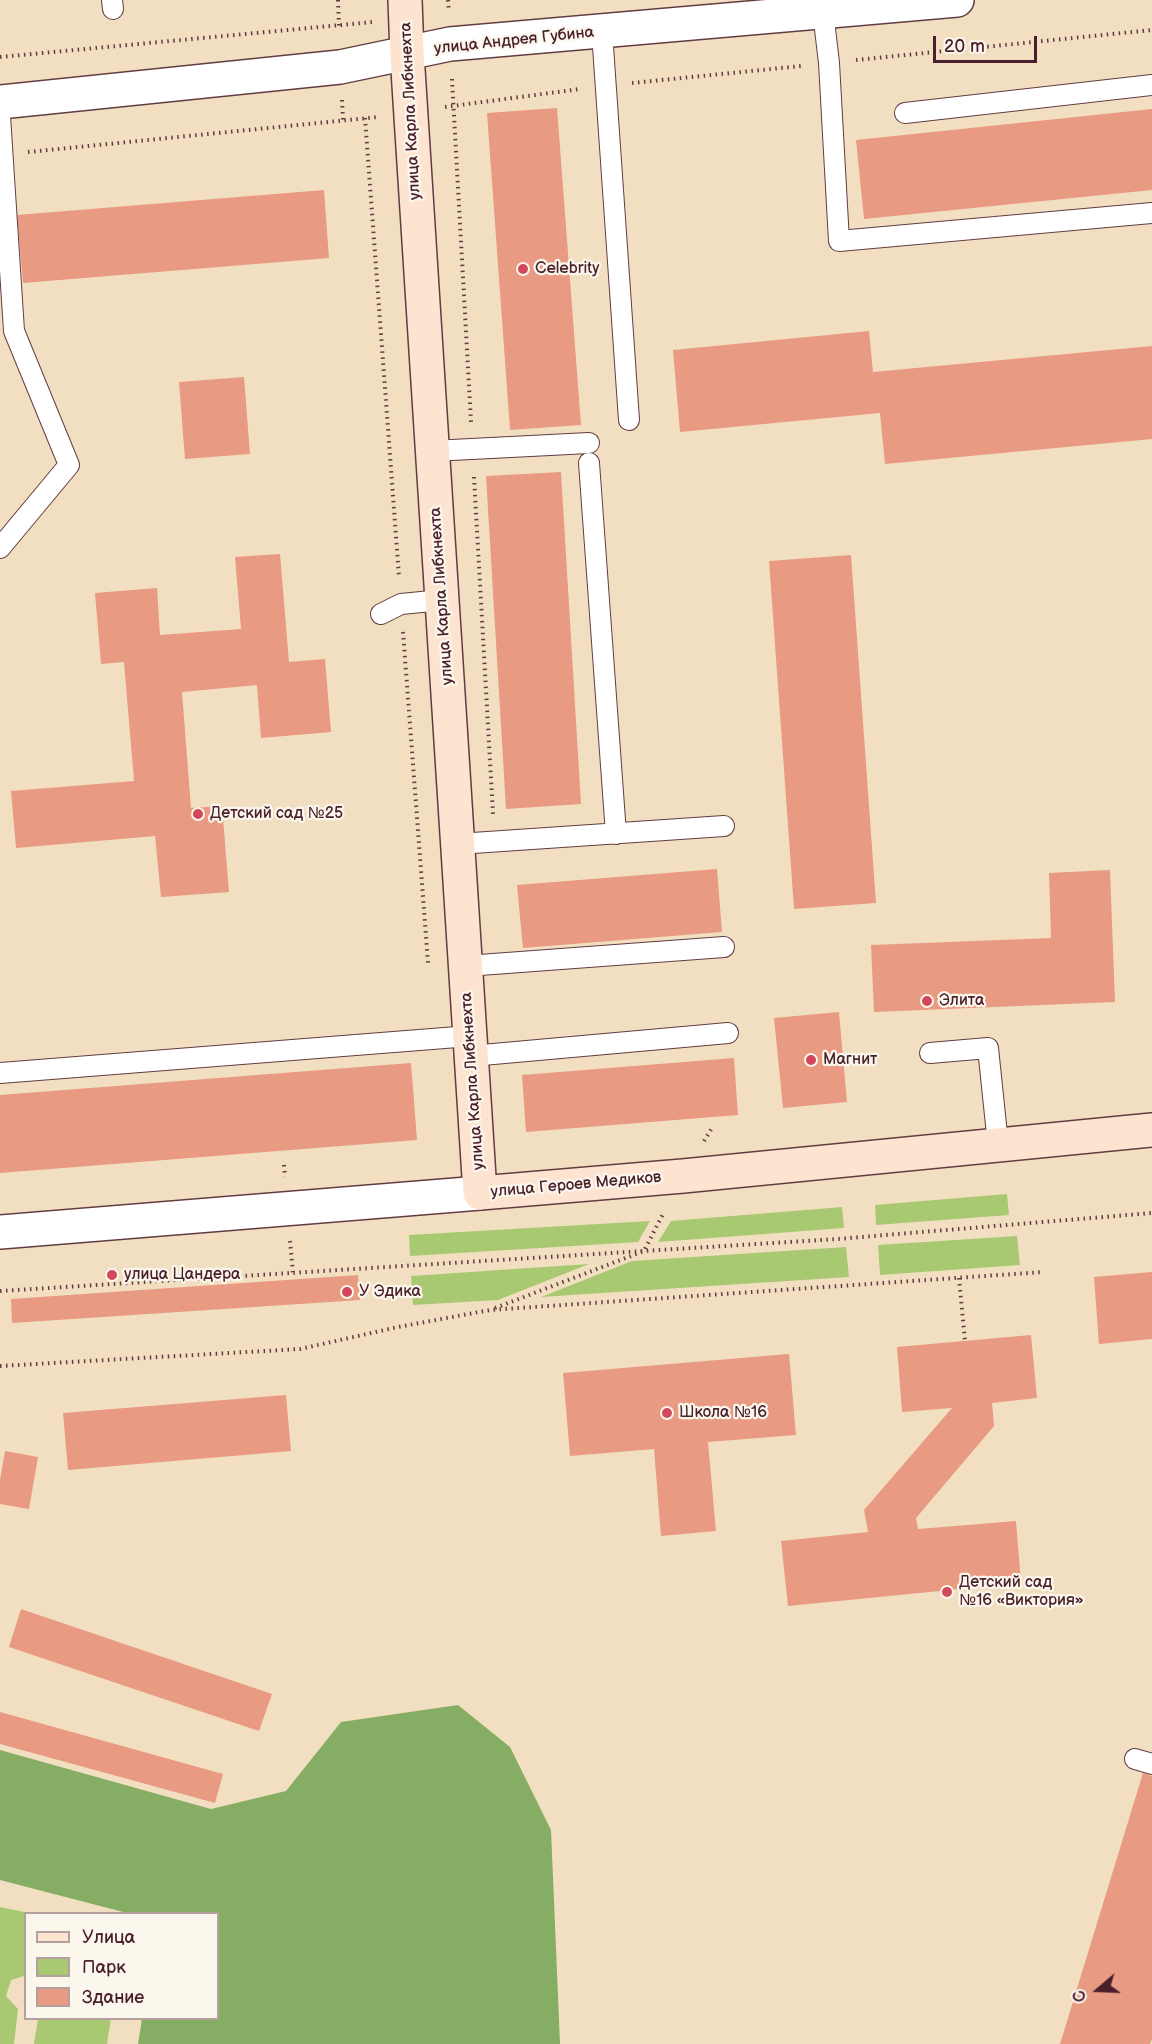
<!DOCTYPE html>
<meta charset="utf-8">
<style>
body{margin:0}
#map{position:relative;width:1152px;height:2044px;overflow:hidden;background:#f2dfc1;font-family:"Balsamiq Sans",sans-serif}
canvas{display:block}
.legend{position:absolute;left:24px;top:1912px;width:195px;height:108px;box-sizing:border-box;background:#fbf7ec;border:2px solid #b4a19f;margin:0;padding:8px 10px;list-style:none;font-size:18px;color:#4a1f2b}
.legend li{display:flex;align-items:center;gap:12px;height:30px}
.legend b{width:30px;border:2px solid #b4a19f}
.north{position:absolute;left:1068px;top:1960px;width:60px;height:60px;-webkit-text-stroke:4px #fbf7ec;paint-order:stroke;rotate:251deg;font-size:16px;font-weight:700;line-height:24px;text-align:center;color:#4a1f2b}
.north::after{content:'';display:block;margin:auto;width:21px;height:27px;background:#4a1f2b;clip-path:polygon(50% 0,100% 100%,50% 72%,0 100%)}
.scale{position:absolute;left:933px;top:36px;width:104px;height:27px;box-sizing:border-box;border:3px solid #4a1f2b;border-top:0;padding-left:8px;font-size:18px;line-height:21px;white-space:nowrap;color:#4a1f2b;-webkit-text-stroke:4px #fbf7ec;paint-order:stroke}
</style>
<div id="map">
<canvas width="1152" height="2044"></canvas>
<ul class="legend">
<li><b style="height:8px;background:#fde4d1"></b>Улица</li>
<li><b style="height:16px;background:#a8c972"></b>Парк</li>
<li><b style="height:16px;background:#e99a83"></b>Здание</li>
</ul>
<div class="north">С</div>
<div class="scale">20 m</div>
</div>
<script>
const g = document.querySelector('canvas').getContext('2d');
g.lineJoin = 'round';
function fillPath(path, color) { g.fillStyle = color; g.fill(path, 'evenodd'); }
const toPath = rows => new Path2D(rows.map(r => 'M' + r).join(''));
function trace(path, color, width, dash) { g.strokeStyle = color; g.lineWidth = width; g.lineCap = dash ? 'butt' : 'round'; g.setLineDash(dash || []); g.stroke(path); }
function label(font, color, halo, rows, align = 'center') {
  g.font = font + ' "Balsamiq Sans",sans-serif'; g.lineWidth = 4.5; g.setLineDash([]); g.textBaseline = 'middle'; g.strokeStyle = halo; g.fillStyle = color; for (const [text, x, y, turn = 0] of rows) {
    g.save(); g.translate(x, y); g.rotate((+turn || 0) * Math.PI / 180); g.textAlign = isNaN(turn) ? turn : align; if (halo) g.strokeText(text, 0, 0); g.fillText(text, 0, 0); g.restore();
  }
}
const green = toPath([
 [1007,1194,1009,1215,876,1225,875,1205],
 [842,1207,844,1228,658,1242,671,1221],
 [650,1221,638,1242,410,1256,409,1235],
 [1017,1236,1020,1265,880,1275,878,1245],
 [846,1247,849,1277,541,1297,632,1261],
 [589,1264,498,1300,413,1305,411,1276],
 [0,1907,29,1913,26,1914,24,1976,11,1980,6,1996,18,2009,14,2044,0,2044],
 [38,2019,111,2019,107,2044,34,2044]
]);
const forest = toPath([
 [458,1705,510,1747,551,1830,560,2044,138,2044,142,2019,218,2018,218,1914,127,1913,0,1880,0,1750,211,1809,286,1791,341,1722]
]);
const building = toPath([
 [557,108,581,425,510,430,487,113],
 [1152,109,1152,190,864,219,856,140],
 [324,190,329,258,23,283,17,215],
 [869,331,873,372,1152,346,1152,439,885,464,880,413,680,432,673,350],
 [244,377,250,454,185,459,179,382],
 [561,472,581,804,506,809,486,476],
 [280,554,289,662,325,659,331,732,261,738,257,685,182,692,191,808,222,806,229,892,161,897,155,836,16,848,11,791,134,781,124,662,101,664,95,593,157,588,160,635,241,629,235,557],
 [851,555,876,903,794,909,769,561],
 [717,869,722,932,523,948,517,885],
 [1110,870,1115,1002,874,1012,871,945,1051,938,1049,873],
 [839,1012,847,1102,783,1108,774,1018],
 [734,1058,738,1115,526,1132,522,1075],
 [411,1063,417,1140,0,1173,0,1095],
 [1152,1272,1152,1339,1099,1344,1094,1277],
 [358,1275,360,1300,12,1323,11,1299],
 [1031,1335,1037,1398,992,1403,994,1426,916,1518,918,1529,1016,1521,1021,1583,788,1606,781,1541,868,1532,864,1510,952,1408,902,1412,897,1347],
 [789,1354,796,1435,708,1442,716,1531,661,1536,654,1449,570,1456,563,1373],
 [286,1395,291,1451,68,1470,63,1413],
 [5,1451,38,1457,29,1509,0,1504,0,1480],
 [21,1609,272,1694,259,1731,9,1647],
 [0,1712,223,1774,215,1803,0,1744],
 [1143,1773,1152,1776,1152,2039,1150,2044,1060,2044]
]);
const path = toPath([
 [338,0,339,27],
 [448,0,449,11],
 [0,57,373,22],
 [856,60,1152,30],
 [452,79,471,422],
 [632,83,801,66],
 [342,100,343,120],
 [445,107,580,89],
 [365,118,399,577],
 [28,152,378,117],
 [474,477,493,814],
 [403,632,428,963],
 [704,1141,712,1128],
 [284,1165,285,1177],
 [290,1241,293,1273],
 [959,1278,965,1341],
 [0,1291,837,1239,1152,1213],
 [495,1308,644,1251,664,1212],
 [0,1366,300,1349,398,1327,490,1310,1043,1272]
]);
const lane = toPath([
 [112,0,113,9],
 [823,12,829,63,839,241,1152,213],
 [602,32,629,420],
 [905,113,1152,85],
 [0,116,14,331,69,465,0,548],
 [432,451,589,443],
 [589,463,616,834],
 [381,614,401,604,442,600],
 [458,844,724,826],
 [466,966,724,947],
 [930,1053,988,1048,998,1144],
 [471,1056,728,1033],
 [0,1073,470,1036],
 [1135,1759,1152,1764]
]);
const street = toPath([
 [0,102,340,67,450,44,957,0],
 [0,1232,480,1193]
]);
const secondary = toPath([
 [405,0,407,54,480,1193,683,1176,1152,1130]
]);
const markers = [
 [523,269,6,"#d1495b"],
 [198,814,6,"#d1495b"],
 [927,1001,6,"#d1495b"],
 [811,1060,6,"#d1495b"],
 [112,1275,6,"#d1495b"],
 [347,1292,6,"#d1495b"],
 [667,1413,6,"#d1495b"],
 [947,1592,6,"#d1495b"]
];
const streetNames = [
 ["улица Андрея Губина",514,41,-6],
 ["улица Карла Либкнехта",411,111,-93],
 ["улица Карла Либкнехта",442,596,-94],
 ["улица Карла Либкнехта",473,1081,-94],
 ["улица Героев Медиков",576,1185,-5]
];
const poiNames = [
 ["Celebrity",535,269],
 ["Детский сад №25",210,814],
 ["Элита",939,1001],
 ["Магнит",823,1060],
 ["улица Цандера",124,1275],
 ["У Эдика",359,1292],
 ["Школа №16",679,1413],
 ["Детский сад",959,1583],
 ["№16 «Виктория»",959,1601]
];
fillPath(green, '#a8c972');
fillPath(forest, '#86ad64');
fillPath(building, '#e99a83');
trace(lane, '#633c42', 22);
trace(street, '#633c42', 36);
trace(secondary, '#633c42', 36);
trace(path, '#633c42', 4, [1.5, 4.5]);
trace(lane, '#fff', 20);
trace(street, '#fff', 33);
trace(secondary, '#fde4d1', 33);
for (const [x, y, r, color] of markers) { const dot = new Path2D(); dot.arc(x, y, r, 0, 2 * Math.PI); g.fillStyle = color; g.fill(dot); trace(dot, '#fbf7ec', 2); }
label('16px', '#4a1f2b', '#fbf7ec', streetNames);
label('16px', '#4a1f2b', '#fbf7ec', poiNames, 'left');
</script>
